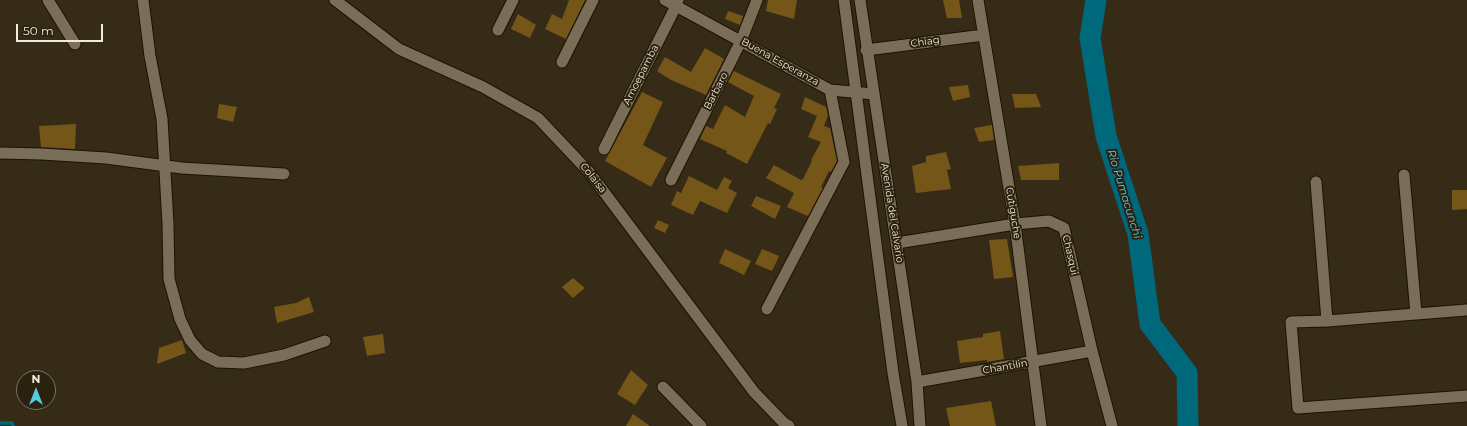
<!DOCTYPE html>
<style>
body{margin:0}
#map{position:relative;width:1467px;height:426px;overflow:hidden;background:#362b17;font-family:Montserrat,sans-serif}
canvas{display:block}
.north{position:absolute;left:16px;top:370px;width:40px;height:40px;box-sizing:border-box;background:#2c210e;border:1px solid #7a7161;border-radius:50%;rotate:0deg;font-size:11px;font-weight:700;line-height:16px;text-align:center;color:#f0e9dd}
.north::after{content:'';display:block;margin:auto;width:14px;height:18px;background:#53cbda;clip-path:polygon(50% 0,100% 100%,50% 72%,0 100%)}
.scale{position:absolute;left:16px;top:24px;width:87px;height:18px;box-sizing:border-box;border:2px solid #f0e9dd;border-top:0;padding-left:5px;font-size:12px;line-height:14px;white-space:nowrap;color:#f0e9dd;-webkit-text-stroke:3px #2c210e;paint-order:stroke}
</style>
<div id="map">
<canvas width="1467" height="426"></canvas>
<div class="north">N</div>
<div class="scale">50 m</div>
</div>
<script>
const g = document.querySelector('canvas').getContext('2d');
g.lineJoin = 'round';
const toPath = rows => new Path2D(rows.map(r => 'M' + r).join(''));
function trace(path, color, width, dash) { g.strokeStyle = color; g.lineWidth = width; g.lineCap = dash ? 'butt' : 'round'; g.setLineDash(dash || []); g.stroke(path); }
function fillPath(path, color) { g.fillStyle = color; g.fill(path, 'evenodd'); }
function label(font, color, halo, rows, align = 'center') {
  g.font = font + ' Montserrat,sans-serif'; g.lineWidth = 4; g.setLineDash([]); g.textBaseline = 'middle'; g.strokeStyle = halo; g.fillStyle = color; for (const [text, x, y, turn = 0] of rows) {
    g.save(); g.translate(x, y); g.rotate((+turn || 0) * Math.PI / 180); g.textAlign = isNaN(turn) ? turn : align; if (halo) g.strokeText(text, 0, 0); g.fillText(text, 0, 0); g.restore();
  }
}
const stream = toPath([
 [0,423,12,423,13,426]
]);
const river = toPath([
 [1096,0,1090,38,1106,136,1138,234,1150,324,1187,373,1188,426]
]);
const building = toPath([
 [569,0,585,0,566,39,545,29,552,14,562,19],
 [768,0,797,0,794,19,766,11],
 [943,0,959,0,962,18,947,18],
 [728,11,743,16,740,25,725,19],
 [518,14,536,25,530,38,511,29],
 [705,48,724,59,706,95,671,80,657,71,665,57,691,72],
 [734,71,781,94,774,108,777,109,770,124,768,123,747,164,726,153,727,151,700,139,706,126,713,129,725,105,745,117,754,96,728,82],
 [968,85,970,97,953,101,949,87],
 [642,92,663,102,643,145,667,158,651,187,605,161],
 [1012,94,1036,94,1041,107,1015,108],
 [805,97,826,107,828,115,824,126,830,128,837,161,831,172,829,171,821,187,823,188,808,216,787,207,794,193,766,178,774,165,801,180,803,179,812,161,811,160,821,142,808,137,817,116,801,109],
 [219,104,237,107,233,122,217,118],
 [76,124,75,149,41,147,39,126],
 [992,125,994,140,979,142,974,128],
 [946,152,951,169,947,170,951,189,916,193,912,166,926,162,926,156],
 [1059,163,1059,180,1021,180,1018,166],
 [689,176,717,190,724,177,732,181,728,188,737,193,727,213,700,201,693,215,671,205,677,191,681,193],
 [1452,190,1467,190,1467,209,1452,210],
 [756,196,781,206,775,219,751,206],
 [658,220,669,225,665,233,654,228],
 [1007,239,1013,277,994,279,989,240],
 [725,249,751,261,744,275,719,263],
 [762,249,779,256,772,271,755,264],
 [573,278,585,288,573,298,562,287],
 [309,297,314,312,277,323,274,307,296,303],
 [1000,331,1004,359,987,362,987,360,960,363,957,341,983,337,983,334],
 [383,334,385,353,367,356,363,337],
 [182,340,186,353,157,364,159,348],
 [631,370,648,385,635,405,617,394],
 [991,401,996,426,950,426,946,408],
 [633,414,650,426,626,426]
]);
const minor = toPath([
 [48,0,75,44],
 [143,0,150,56,162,119,168,224,169,279,180,319,190,340,202,354,218,362,244,363,284,355,325,341],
 [335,0,399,49,483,87,538,118,589,172,754,392,784,423,789,426],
 [665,0,830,90,844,162,767,309],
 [844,0,893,373,902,426],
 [860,0,917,382,920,426],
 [978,0,1015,224,1041,426],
 [498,30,513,0],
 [866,50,984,35],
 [562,62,593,0],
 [830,90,874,94],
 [604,149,676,6,678,0],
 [0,153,42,154,106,158,182,168,284,174],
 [1404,175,1416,314],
 [671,180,741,41,757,0],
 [1316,182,1327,321],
 [897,243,1015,224,1049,221,1064,228,1092,351,1112,426],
 [1467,310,1327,321,1291,322,1298,408,1467,396],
 [917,382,1092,351],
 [663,387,701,426]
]);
const streetNames = [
 ["Chiag",925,42,-8],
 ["Buena Esperanza",780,62,29],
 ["Amoepamba",641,75,-63],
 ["Barbaro",716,91,-63],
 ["Colaisa",593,178,51],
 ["Avenida del Calvario",892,213,81],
 ["Cutiguche",1013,213,81],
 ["Chasqui",1070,255,77],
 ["Chantilin",1005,367,-10]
];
const waterNames = [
 ["Rio Pumacunchi",1124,194,73]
];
trace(stream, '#00687b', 3.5);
trace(river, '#00687b', 21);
fillPath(building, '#745619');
trace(minor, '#1d1302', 13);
trace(minor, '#7b6e59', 11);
label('10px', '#f0e9dd', '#2c210e', streetNames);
label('italic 11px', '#59d5f1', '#2c210e', waterNames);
</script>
